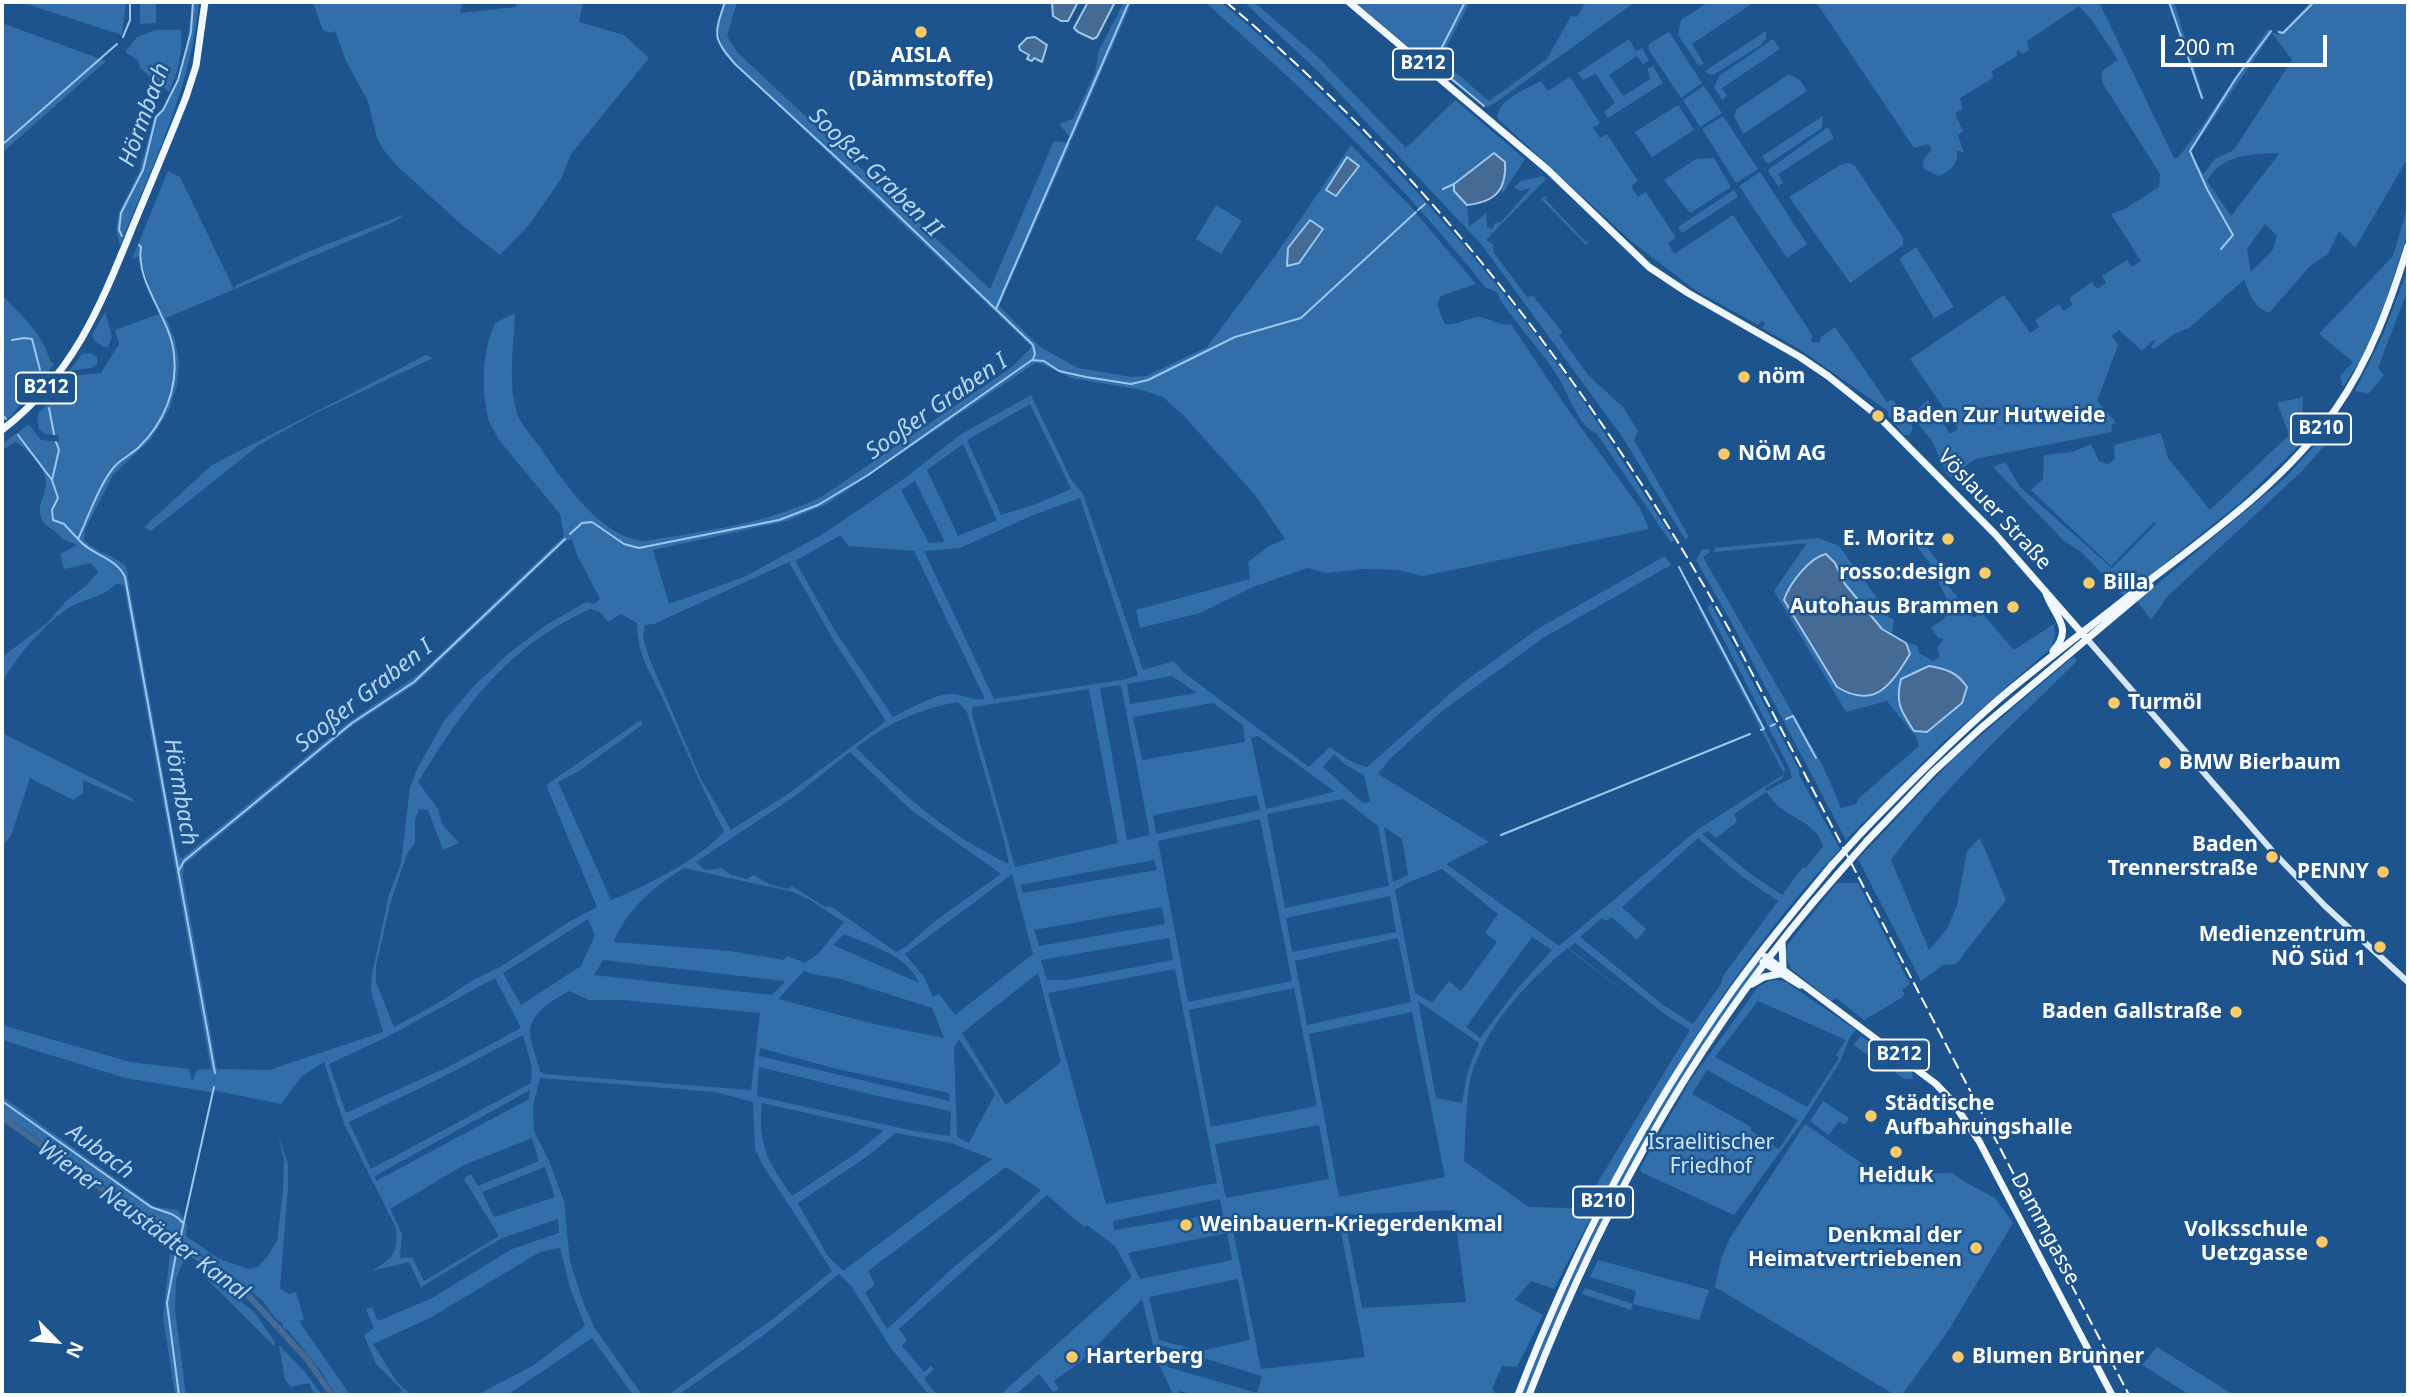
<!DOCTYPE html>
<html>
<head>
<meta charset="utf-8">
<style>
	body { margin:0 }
	#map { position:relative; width:2410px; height:1397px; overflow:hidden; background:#1d548d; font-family:"Noto Sans",sans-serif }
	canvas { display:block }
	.frame { position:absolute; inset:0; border:4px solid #fff; pointer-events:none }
	.north { position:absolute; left:21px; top:1306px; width:70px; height:70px; -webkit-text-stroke:5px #1d548d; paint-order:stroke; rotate:115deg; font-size:19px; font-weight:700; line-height:28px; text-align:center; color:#fff }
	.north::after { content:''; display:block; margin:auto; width:24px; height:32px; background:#fff; clip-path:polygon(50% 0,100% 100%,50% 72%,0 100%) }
	.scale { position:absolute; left:2161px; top:35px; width:166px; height:32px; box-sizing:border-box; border:4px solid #fff; border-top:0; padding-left:9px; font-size:21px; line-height:24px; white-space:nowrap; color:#fff; -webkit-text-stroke:5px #1d548d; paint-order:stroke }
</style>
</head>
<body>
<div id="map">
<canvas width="2410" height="1397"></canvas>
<div class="frame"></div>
<div class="north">N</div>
<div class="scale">200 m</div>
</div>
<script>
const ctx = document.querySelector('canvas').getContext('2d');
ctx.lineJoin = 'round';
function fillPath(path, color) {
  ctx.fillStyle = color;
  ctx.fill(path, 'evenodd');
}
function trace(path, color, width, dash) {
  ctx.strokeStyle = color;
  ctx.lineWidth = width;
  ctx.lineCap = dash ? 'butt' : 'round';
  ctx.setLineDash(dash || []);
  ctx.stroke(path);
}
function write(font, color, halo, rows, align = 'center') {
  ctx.font = font + ' "Noto Sans",sans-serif';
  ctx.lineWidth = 5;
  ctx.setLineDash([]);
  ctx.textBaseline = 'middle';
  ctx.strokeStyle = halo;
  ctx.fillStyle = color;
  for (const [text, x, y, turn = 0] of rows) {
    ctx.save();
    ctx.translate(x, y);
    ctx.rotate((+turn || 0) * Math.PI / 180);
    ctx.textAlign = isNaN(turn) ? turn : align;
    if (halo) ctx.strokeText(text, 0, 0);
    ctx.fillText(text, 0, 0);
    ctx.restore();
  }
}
fillPath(new Path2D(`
	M20,2H126L122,35Z
	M140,2H156V23L140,24Z
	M192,2H199C191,88 153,165 120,245L116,230L119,212L139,172L154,118C181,101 189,32 192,2Z
	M313,2H463L460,13L516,7L517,2H583L579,22L624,35L649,58L571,154L561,179L529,225L500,255L463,226L397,166L383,149L377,138L368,101L346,61L335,31L330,33L323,30Z
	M723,2H737L727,36L737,52L990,289L1054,141L1071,143L999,306L1040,347L1078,368L1132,377L1146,376L1207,347L1275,256L1351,145L1410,206L1476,284L1441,296L1437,305L1445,324C1457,326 1466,318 1478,317C1490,317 1499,327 1511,324L1569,411L1640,508L1649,529L1423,576L1398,570L1363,569L1326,573L1307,568L1253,587L1200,613L1140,628L1136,610L1250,579L1248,562L1269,546L1285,539L1255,495L1184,416L1163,397L1142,390L1071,378L1042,364L1035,363L827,504L787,521L653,550L669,604L744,577L823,534L905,478L960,435L1031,395L1071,479L1083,494L1143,670L1174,661L1182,671L1309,767L1330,747L1352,762L1367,767L1461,684L1539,628L1665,556L1671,565L1543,638L1441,712L1390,759L1378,774L1489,842L1446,864L1559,946L1697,830L1784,774L1698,608L1700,607L1785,769L1782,779L1765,788L1766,791L1792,778L1789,767L1707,607L1711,604L1799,770V775L1840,849C1719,977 1634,1134 1554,1289L1531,1281L1515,1300L1543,1315L1517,1367L1502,1366L1492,1389L1496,1395H1197L1179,1391V1395H1173L1156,1357L1142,1299L1083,1360L1054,1381L1059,1389L1053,1392L1039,1374L1015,1395H1000L1132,1277L1115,1246L1087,1225L1084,1227L1047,1195L899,1329L907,1340L902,1346L924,1372L931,1366L934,1369L924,1379L937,1395H929L891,1348L851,1286L839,1274L764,1335L678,1395H668L778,1315L832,1271L762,1164L755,1149L753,1102L715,1092L540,1078L533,1106L534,1131L549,1161L564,1201L570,1261L583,1302L594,1327L642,1395H633L592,1338L507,1395H477L534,1365L585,1326L570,1288L560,1248L540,1252L430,1318L373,1344L397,1382L411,1395H394L403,1391L376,1364L364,1335L374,1328L366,1309L372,1307L378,1321L432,1298L512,1249L559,1233L558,1219L502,1238L421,1287L409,1262L372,1271C393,1257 398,1255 396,1228L344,1124L324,1062L302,1076L281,1104L217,1091L210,1092L125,1078L2,1040V1025L130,1062L189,1069L192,1082L197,1070L211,1069L124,585L116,584C102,598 82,599 67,609C45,624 12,661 2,684V659L6,654L47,623L67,600L87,585L98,572L91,563L64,569L60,554L77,545L62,539C58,530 46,529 42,520C35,506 47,494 46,481C45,468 26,447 15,442L2,450V444L29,424L41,440L59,442L58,433L56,436L45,434L39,429L37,418L39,413L68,382L79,375L101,373L119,344L115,330L159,314L139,256L132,259L168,171L180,177L234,289L235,286L307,252L405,214L394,222L166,318L175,340L179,361L177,385L169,410L151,439L113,475L85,530L84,540C97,553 113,555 126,566L176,847L181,859L346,724L420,673L564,536L560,514L499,440L488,420L484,394V365L488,342L495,323L515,313C514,345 507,385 518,416C523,427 533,438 540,447C563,481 601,539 646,541C707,530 767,524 823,496L1012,367L1029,350L1031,346L725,55L718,31ZM1030,404L1071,489L1036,504L1001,515L967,440ZM963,444L997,520L958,536L927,470ZM915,481L945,542L929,543L901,490ZM1080,498L1138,675L1122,680L994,699L924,551L960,548L1031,516ZM841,535L848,546L914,551L985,699C972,701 963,694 951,694C934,694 908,710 893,717L835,631L795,561ZM572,539L577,555L600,599L594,604L586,602L546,625L509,653L474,686L444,721L418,767L410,787L401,863L389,895L372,974L371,991L383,1032L269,1070L217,1069L183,877L184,865L352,726L416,684L566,541ZM789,562L834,641L886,721L788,794L731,830L700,777L650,660L643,638L645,625L654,624ZM590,609L600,612L608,622L621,614L637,623C636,656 655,679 667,708C686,750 703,791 724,831C705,856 641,889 611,900L558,782L579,771L643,724L641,720L546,785L597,907L569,922L500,967L473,980L440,1002L394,1027L376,982V966L391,901L407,854L415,843V820L419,809L428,810L443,850L459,843L442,824L438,809L418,782C466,705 505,648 590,609ZM1172,676L1197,693L1130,704L1127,684ZM1121,685L1150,835L1127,840L1100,688ZM1089,689L1118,843L1015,867L972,714L973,707ZM958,702L967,712L1002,832L1009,864C947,835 904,795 856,748C886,724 921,708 958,702ZM1213,703L1243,725L1245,742L1142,760L1133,717ZM1258,736L1334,791L1333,792L1266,809L1251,738ZM850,752L911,810L1001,874L935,921L907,946L896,952L832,907H825L792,886L788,889L769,884L754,875L747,879L731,875L722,868L705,870L696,862L795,796ZM1334,754L1344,764L1364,775L1370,802L1363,803L1323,767ZM1766,792C1770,796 1773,801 1777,805C1794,820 1816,823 1823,846L1806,868L1803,867L1782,895L1749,873L1702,834L1708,831L1716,838L1737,822L1734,814ZM1257,795L1260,810L1156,834L1153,815ZM1343,799L1378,826L1389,886L1285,908L1267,814ZM1260,819L1292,981L1188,1002L1158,841ZM1384,827L1402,839L1408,875L1393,882ZM1698,838L1741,876L1778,901L1723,976L1721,984L1693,1024L1663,1005L1580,937L1602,918L1606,921L1612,917L1637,940L1646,929L1622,907ZM1154,860L1157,870L1023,893L1020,885ZM684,868L793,892L810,900L844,922L818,954L805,963L788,956L784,960L730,951L614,942C627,908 654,887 684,868ZM1442,869L1498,914L1485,933L1497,942L1461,991L1449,981L1432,1003L1415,993L1395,890L1407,883ZM1012,874L1033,954L955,1015L939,994L933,997L924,977L905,954ZM1390,896L1396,932L1292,952L1286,918ZM1162,907L1165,924L1039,946L1034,930ZM588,919L595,935L581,966L521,1005L503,973ZM844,934C869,945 908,955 919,983L833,945ZM1532,937L1552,950L1517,989L1480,1038L1466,1027ZM1169,938L1173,960L1067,980H1047L1041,960ZM1398,938L1411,1002L1307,1025L1295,961ZM1575,943L1666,1015L1690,1030L1586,1202L1576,1208L1529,1207L1464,1161C1466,1135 1465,1106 1470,1081C1483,1027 1527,983 1567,948L1640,1004L1569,948ZM603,960L784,981L785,982L772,995L594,975ZM1175,969L1217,1183L1106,1204L1048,993ZM804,971L812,974L841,979L932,1008L944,1038L874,1024L778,999ZM1038,973L1061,1062L1006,1105L962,1033ZM495,978L521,1028L450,1066L346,1113L329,1064L387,1037ZM1294,988L1317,1106L1211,1127L1189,1010ZM569,991L589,1000H622L760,1013L751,1090L544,1074L540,1071C537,1059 530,1043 530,1031C531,1012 555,999 569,991ZM1418,1001L1479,1043L1467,1074L1462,1103L1436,1098ZM1412,1012L1445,1177L1339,1197L1309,1034ZM523,1035L532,1068L531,1083L371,1169L349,1122L437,1080ZM959,1039L995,1094L969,1143L957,1137L954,1048ZM760,1048L837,1069L949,1093L950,1101L759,1056ZM759,1067L882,1097L951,1111L950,1136L914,1131L757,1096ZM530,1090L529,1099L376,1181L375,1176ZM762,1103L882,1130L883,1131L855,1154L792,1196C769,1164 757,1144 762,1103ZM1319,1125L1329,1179L1226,1198L1215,1144ZM896,1133L951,1143L992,1159L843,1271L827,1255L798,1203L865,1158ZM532,1138L539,1161L478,1186L471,1174L464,1179L499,1236L424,1281L412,1257L400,1258L402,1234L390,1209L464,1165ZM545,1167L555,1197L494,1217L482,1192ZM1006,1167L1041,1190L1005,1225L954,1267L887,1329L865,1293L875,1284L868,1271ZM1220,1199L1223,1215L1180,1219L1114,1230L1113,1221ZM1454,1210L1466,1302L1362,1308L1344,1215ZM1338,1216L1365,1357L1261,1369L1232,1225L1270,1219ZM1227,1233L1232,1260L1140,1279L1128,1253ZM1238,1279L1250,1340L1200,1351L1159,1340L1149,1297ZM1160,1345L1262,1376L1257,1393L1168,1367Z
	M1124,2H1132L1072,140L1059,124L1073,119L1095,73L1099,50Z
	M1205,2H1221C1335,99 1440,210 1531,329C1583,396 1627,469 1674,540L1671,543L1597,434C1577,426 1567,389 1555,372C1538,348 1519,326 1502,303L1497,292L1485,287C1471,268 1455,251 1440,233C1369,149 1287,75 1205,2Z
	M1244,2H1254L1319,58L1406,148L1455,100L1525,159L1503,193L1501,189L1506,178L1454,191L1467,205L1469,227L1486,213L1487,227L1492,229L1495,223L1501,222L1531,188L1520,191L1514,187L1521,181L1543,176L1546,179L1486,240L1493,244L1494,253L1527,297L1533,296L1563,333L1559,335L1589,376L1623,407L1638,431L1634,440L1689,537L1685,539L1623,438L1481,244L1323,76Z
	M1355,2H1470L1440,59L1489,101L1547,59L1571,16L1577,17L1586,2H1635L1495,103L1487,107L1435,69Z
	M1709,2H1748L1750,5L1692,44L1704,64L1699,66L1678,35L1681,20Z
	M1816,2H2099L2174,158H2178L2202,126L2268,29L2272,33L2280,35L2276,30L2283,31L2311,2H2408V158L2355,248L2339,231L2328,254L2310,266L2269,313C2253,307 2250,294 2244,280L2189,328L2174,334L2154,349L2151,347L2156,340L2152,341L2142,351L2119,330L2112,336L2118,345L2097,401L2115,421V424L2111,425L2112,432L1975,459L1951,477L1946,473L1932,441L1911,415L1928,400L1950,434L1958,429L1910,359L2004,295L2030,333L2039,327L2035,320L2059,304L2063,311L2073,305L2069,298L2092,282L2097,289L2106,283L2102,276L2127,260L2132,267L2141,261L2111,214L2123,210L2159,187L2160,174L2102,82V71L2118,60L2091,19L2079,6L2027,41L2029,50L2023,54L2017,50V56L1992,71L1993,78L1960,98L1963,109L1955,113L1963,131L1958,135L1964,153L1957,150C1959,164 1951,170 1939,176L1924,169L1923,160L1932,149L1928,144L1914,148ZM2272,33L2292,60L2234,150L2215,159L2203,174L2190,153ZM2279,153V154L2231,216L2207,181C2222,154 2251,154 2279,153ZM2265,224L2277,236L2273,250L2251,272L2247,249Z
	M2170,2H2174L2204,98L2201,99Z
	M2,23L106,61L2,153Z
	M156,30H181C183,52 178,72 169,92L140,68L138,60L125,52L137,37Z
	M1766,31V38L1761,45L1713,75L1708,74L1705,71Z
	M1669,32L1702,83L1681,98L1649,50V44Z
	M1629,39L1636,51L1642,48L1649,61L1643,64L1637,56L1609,75L1623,96L1651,79L1647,69L1653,66L1663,83L1608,118L1604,112L1615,103L1596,74L1583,80L1578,73Z
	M1773,39L1780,49L1722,88L1727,96L1722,100L1714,87L1719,76Z
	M1789,74L1800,80L1807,91L1743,134L1734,116L1737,109Z
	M1570,77L1600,123L1593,128L1600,138L1607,134L1638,181L1631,186L1638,197L1646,192L1676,238L1668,243L1674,254L1733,215L1812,335L1811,342L1819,343L1821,337L1835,327L1887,402L1892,399L1912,424V431L1909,435H1904L1888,416V411L1799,349L1762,328L1765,322L1762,321L1758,325L1695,290L1631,241L1497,118C1499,98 1525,90 1541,81L1548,91Z
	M1704,86L1722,113L1700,127L1683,100Z
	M1678,105L1694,130L1652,157L1635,132Z
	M1723,116L1758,169L1736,183L1702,129Z
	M1823,116L1822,128L1768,164L1762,156Z
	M1828,127L1834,138L1778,174L1783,183L1778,186L1768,170Z
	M1714,158L1731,187L1690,213L1664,180L1696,159Z
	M1849,163L1855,166L1903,238V245L1850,283L1789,197L1840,165Z
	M1760,172L1807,244L1787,258L1739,186Z
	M1734,190L1738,197L1682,233L1678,227Z
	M1548,196L1545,199L1586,242L1589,240L1584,249L1586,245L1543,201L1540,203L1543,197Z
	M1216,205L1242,221L1221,254L1196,239Z
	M2408,205V233L2380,319L2365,353L2343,387L2340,376L2353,362L2319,334L2393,256Z
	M1916,247L1954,307L1934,318L1899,259Z
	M2408,269V289L2378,368L2384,375L2368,394L2355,391L2382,337Z
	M2,295C21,315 43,334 50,361L54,364L11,416L2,423Z
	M105,312L112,336L108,347H103L94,340L92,335Z
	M91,353L97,357V364L91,368L69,371L82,354Z
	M426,355L433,358L314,414L259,445L151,531L144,527L212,465Z
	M2303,397L2302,420L2308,437L2241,502L2124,596L2081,552L2063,540L1993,467L2005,462L2020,487L2112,568L2156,524L2154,522L2111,566L2031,490L2043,479L2044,455L2072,452L2091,444L2099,461L2108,464L2115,459L2114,445L2161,433L2168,458L2210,510L2289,435L2277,403Z
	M2316,444L2325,445L2303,470L2167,597L2151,620L2137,601L2285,478Z
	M1918,536L1947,573L1946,583L1974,618L1981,612L2014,650L2054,624L2055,635L2051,648L1940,745L1846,840L1735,629L1696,560L1702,550L1710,549L1709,553L1703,557L1823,766L1841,808L1856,804L1859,798L1919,746L1916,737L1887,701L1846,712L1774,591L1807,543L1714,552L1715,548L1818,538L1839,546L1878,599L1883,613L1894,620L1892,634C1869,622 1846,586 1835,563L1786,592L1909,654L1906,643L1917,645L1919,653L1933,661L1940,657L1937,648L1944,639L1938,638L1931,628L1945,618L1949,604L1930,563L1913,542ZM1929,666L1949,670L1901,679Z
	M2074,656L2077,661C2012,725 1945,786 1891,860L1929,950L1947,929L1957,905L1967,851L1980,838L2006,900L1956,964L1943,965L1921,981L1858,859L1952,760Z
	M2,733L132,798L135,803L83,780V793L73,800L30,778L11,836L2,845Z
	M1837,883H1858L1910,984L1902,990L1904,993L1903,997L1864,1020L1836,998L1832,1001L1791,969L1785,955L1788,944Z
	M1759,963H1761C1663,1098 1585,1240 1525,1395H1521C1581,1242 1657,1097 1755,965Z
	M1776,980L1786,982L1856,1030L1850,1037L1840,1062L1802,1122L1734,1215L1641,1172L1640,1168L1690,1081L1758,987L1769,981ZM1758,1001L1846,1040L1836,1055L1839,1058L1807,1107L1715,1057ZM1707,1070L1798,1120L1779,1149L1750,1130L1751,1127L1692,1094Z
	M1861,1036L1912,1072L1913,1079H1905L1853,1045Z
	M2,1096L155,1207L178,1210L187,1225L186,1236L219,1259L249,1269L258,1267L267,1257L277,1241L283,1190L284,1160L278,1134L288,1163V1187L280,1289L289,1294L296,1292L304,1319L299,1321L350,1395H336L321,1371L288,1330L283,1328V1324L276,1319L262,1300L233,1277L2,1113Z
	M1823,1101L1849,1118L1845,1124L1838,1122L1829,1135L1810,1121Z
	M1805,1124L1877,1174L1952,1173L1965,1182L1995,1198L2013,1223L1948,1331L1902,1395H1895L1715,1287L1721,1259L1730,1238Z
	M170,1254L184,1259L176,1280L175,1310L186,1395H175L163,1317Z
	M1598,1260L1709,1290L1699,1320L1633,1304L1631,1310L1582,1294L1585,1288L1633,1304L1636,1291L1590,1277Z
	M204,1276L210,1277L254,1312L275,1342L274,1346Z
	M279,1345L305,1372L322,1395H315L309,1383L291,1387L285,1379Z
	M2157,1347L2234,1395H2190L2142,1365Z`), '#316eaa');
const water = new Path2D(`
	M1052,2H1078L1068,21H1061L1053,16Z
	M1088,2H1115L1097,37L1093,39L1078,32L1074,28Z
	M1035,37L1047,45L1042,62L1034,58L1032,61L1027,59L1029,55L1020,50L1019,46L1027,38Z
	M1494,153L1505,162C1507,190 1495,202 1467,205L1454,191V184Z
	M1347,157L1359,166L1336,196L1326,190Z
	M1310,220L1323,229L1299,263L1287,266L1288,248Z
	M1826,554L1835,563L1845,584L1882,629L1906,643L1910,654C1891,685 1875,710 1837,687L1784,600C1789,584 1810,557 1826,554Z
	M1929,666C1946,669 1957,672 1967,687L1962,703L1927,732L1914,731C1901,711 1895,703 1901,679Z`);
fillPath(water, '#456b94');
trace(water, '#9ec7ee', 2);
trace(new Path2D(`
	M725,2C714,35 712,37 735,64L878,196L1033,345L1035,354L1033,359
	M1465,2L1438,55L1437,64L1441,70L1484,106
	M2169,2L2202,98
	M2279,32L2283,33L2314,2
	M123,37L130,20V2
	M2,145L117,44
	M1443,189L1454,184
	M1418,210L1425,204
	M122,236L119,230L121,213L143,170L156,117L163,110L178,80L191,32L193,2
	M139,245L141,247C135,282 171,319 174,354C178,389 164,423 139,447C132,454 121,459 114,467C99,485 88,518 78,539C92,556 116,557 125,577L215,1073
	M2221,249L2233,235L2207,189L2190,151L2236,78L2271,31
	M996,309L1129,2
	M12,340L24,338L32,339L40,370
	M49,408L54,434
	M2,414L6,419
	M18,435L52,480L58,498L52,510L53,520L64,524L78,539
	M52,480L59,450L56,442
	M570,534L582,523L592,522L624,544L639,548L779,520L818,505L868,475L1032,360L1044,361L1059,371L1086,377L1131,384L1148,380L1235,337L1301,318L1416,212
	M1679,567L1764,729L1761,730
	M1786,719L1793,716L1816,758
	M1771,726L1775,724
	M1501,835L1750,734
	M178,872L184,861L352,723L414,682L565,539
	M2,1101L151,1207C163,1212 174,1212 183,1223
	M181,1235L214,1087
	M176,1254L167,1303L179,1395`), '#9ec7ee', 2);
trace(new Path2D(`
	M2,1117L244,1291L307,1359L332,1395`), '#456b94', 6);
trace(new Path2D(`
	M2087,639L2275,854L2325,906L2408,982`), '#d7e7f9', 6);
trace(new Path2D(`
	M1349,2L1548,170L1649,267L1688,293L1800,357L1828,376L1878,416L1996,535L2087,639
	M2,430C74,374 100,307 133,226C151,183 169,140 186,97L196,66L205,2
	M2046,593C2053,615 2075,627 2053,651
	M1862,832C1906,786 1951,741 1999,699C2039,665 2082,633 2124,600C2198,542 2280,488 2335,410C2370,360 2390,304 2408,246
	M1867,841L1933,772L1981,728L2150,586
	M1782,942L1783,968
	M1766,957L1936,1084L1952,1101L1979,1141L2112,1395
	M1763,962L1800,985
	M1752,984L1764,977L1779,974
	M1518,1395C1573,1252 1643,1116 1732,991C1763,947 1798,906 1832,865
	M1529,1395C1602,1206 1702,1027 1837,875`), '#f0f7ff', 7);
trace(new Path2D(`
	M1226,2C1436,178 1596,394 1730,631L2129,1395`), '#fff', 2, [12, 5]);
trace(new Path2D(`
	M1832,865L1862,832
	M1837,875L1867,841`), '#f0f7ff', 7);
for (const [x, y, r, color] of [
	[921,32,7,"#fcca69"],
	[1744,377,7,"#fcca69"],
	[1878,416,7,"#fcca69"],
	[1724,454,7,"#fcca69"],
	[1948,539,7,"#fcca69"],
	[1985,573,7,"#fcca69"],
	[2089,583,7,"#fcca69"],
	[2013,607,7,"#fcca69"],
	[2114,703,7,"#fcca69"],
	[2165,763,7,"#fcca69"],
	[2272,857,7,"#fcca69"],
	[2383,872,7,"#fcca69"],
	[2380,947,7,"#fcca69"],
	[2236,1012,7,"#fcca69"],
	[1871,1116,7,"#fcca69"],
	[1896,1152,7,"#fcca69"],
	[1186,1225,7,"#fcca69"],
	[2322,1242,7,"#fcca69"],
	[1976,1248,7,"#fcca69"],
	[1072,1357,7,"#fcca69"],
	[1958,1357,7,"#fcca69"]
]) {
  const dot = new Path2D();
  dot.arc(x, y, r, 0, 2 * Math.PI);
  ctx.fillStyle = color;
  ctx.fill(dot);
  trace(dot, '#1d548d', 2.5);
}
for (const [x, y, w] of [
	[1423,64,60],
	[46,388,60],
	[2321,429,60],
	[1899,1055,60],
	[1603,1202,60]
]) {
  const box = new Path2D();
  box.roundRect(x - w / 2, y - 15.5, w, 31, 5);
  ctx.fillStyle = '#1d548d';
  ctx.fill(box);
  trace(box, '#fff', 2);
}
write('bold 19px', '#fff', null, [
	["B212",1423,64],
	["B212",46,388],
	["B210",2321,429],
	["B212",1899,1055],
	["B210",1603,1202]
]);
write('bold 21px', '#fff', '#1d548d', [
	["AISLA",921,56,"center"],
	["(Dämmstoffe)",921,80,"center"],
	["nöm",1758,377],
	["Baden Zur Hutweide",1892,416],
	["NÖM AG",1738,454],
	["E. Moritz",1934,539,"right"],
	["rosso:design",1971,573,"right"],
	["Billa",2103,583],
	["Autohaus Brammen",1999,607,"right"],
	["Turmöl",2128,703],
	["BMW Bierbaum",2179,763],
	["Baden",2258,845,"right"],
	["Trennerstraße",2258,869,"right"],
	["PENNY",2369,872,"right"],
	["Medienzentrum",2366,935,"right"],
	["NÖ Süd 1",2366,959,"right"],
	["Baden Gallstraße",2222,1012,"right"],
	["Städtische",1885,1104],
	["Aufbahrungshalle",1885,1128],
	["Heiduk",1896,1176,"center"],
	["Weinbauern-Kriegerdenkmal",1200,1225],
	["Volksschule",2308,1230,"right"],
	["Uetzgasse",2308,1254,"right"],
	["Denkmal der",1962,1236,"right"],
	["Heimatvertriebenen",1962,1260,"right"],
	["Harterberg",1086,1357],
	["Blumen Brunner",1972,1357]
], 'left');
write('21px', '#fff', '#1d548d', [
	["Vöslauer Straße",1994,510,47],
	["Dammgasse",2045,1229,62]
]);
write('21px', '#d0e5f9', '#1d548d', [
	["Israelitischer",1711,1143],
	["Friedhof",1711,1167]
]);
write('italic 23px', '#b6d5f4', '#1d548d', [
	["Hörmbach",145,115,-70],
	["Sooßer Graben II",875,173,44],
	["Sooßer Graben I",937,407,-35],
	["Sooßer Graben I",364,696,-38],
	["Hörmbach",180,792,80],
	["Aubach",100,1152,36],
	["Wiener Neustädter Kanal",143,1221,36]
]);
</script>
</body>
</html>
